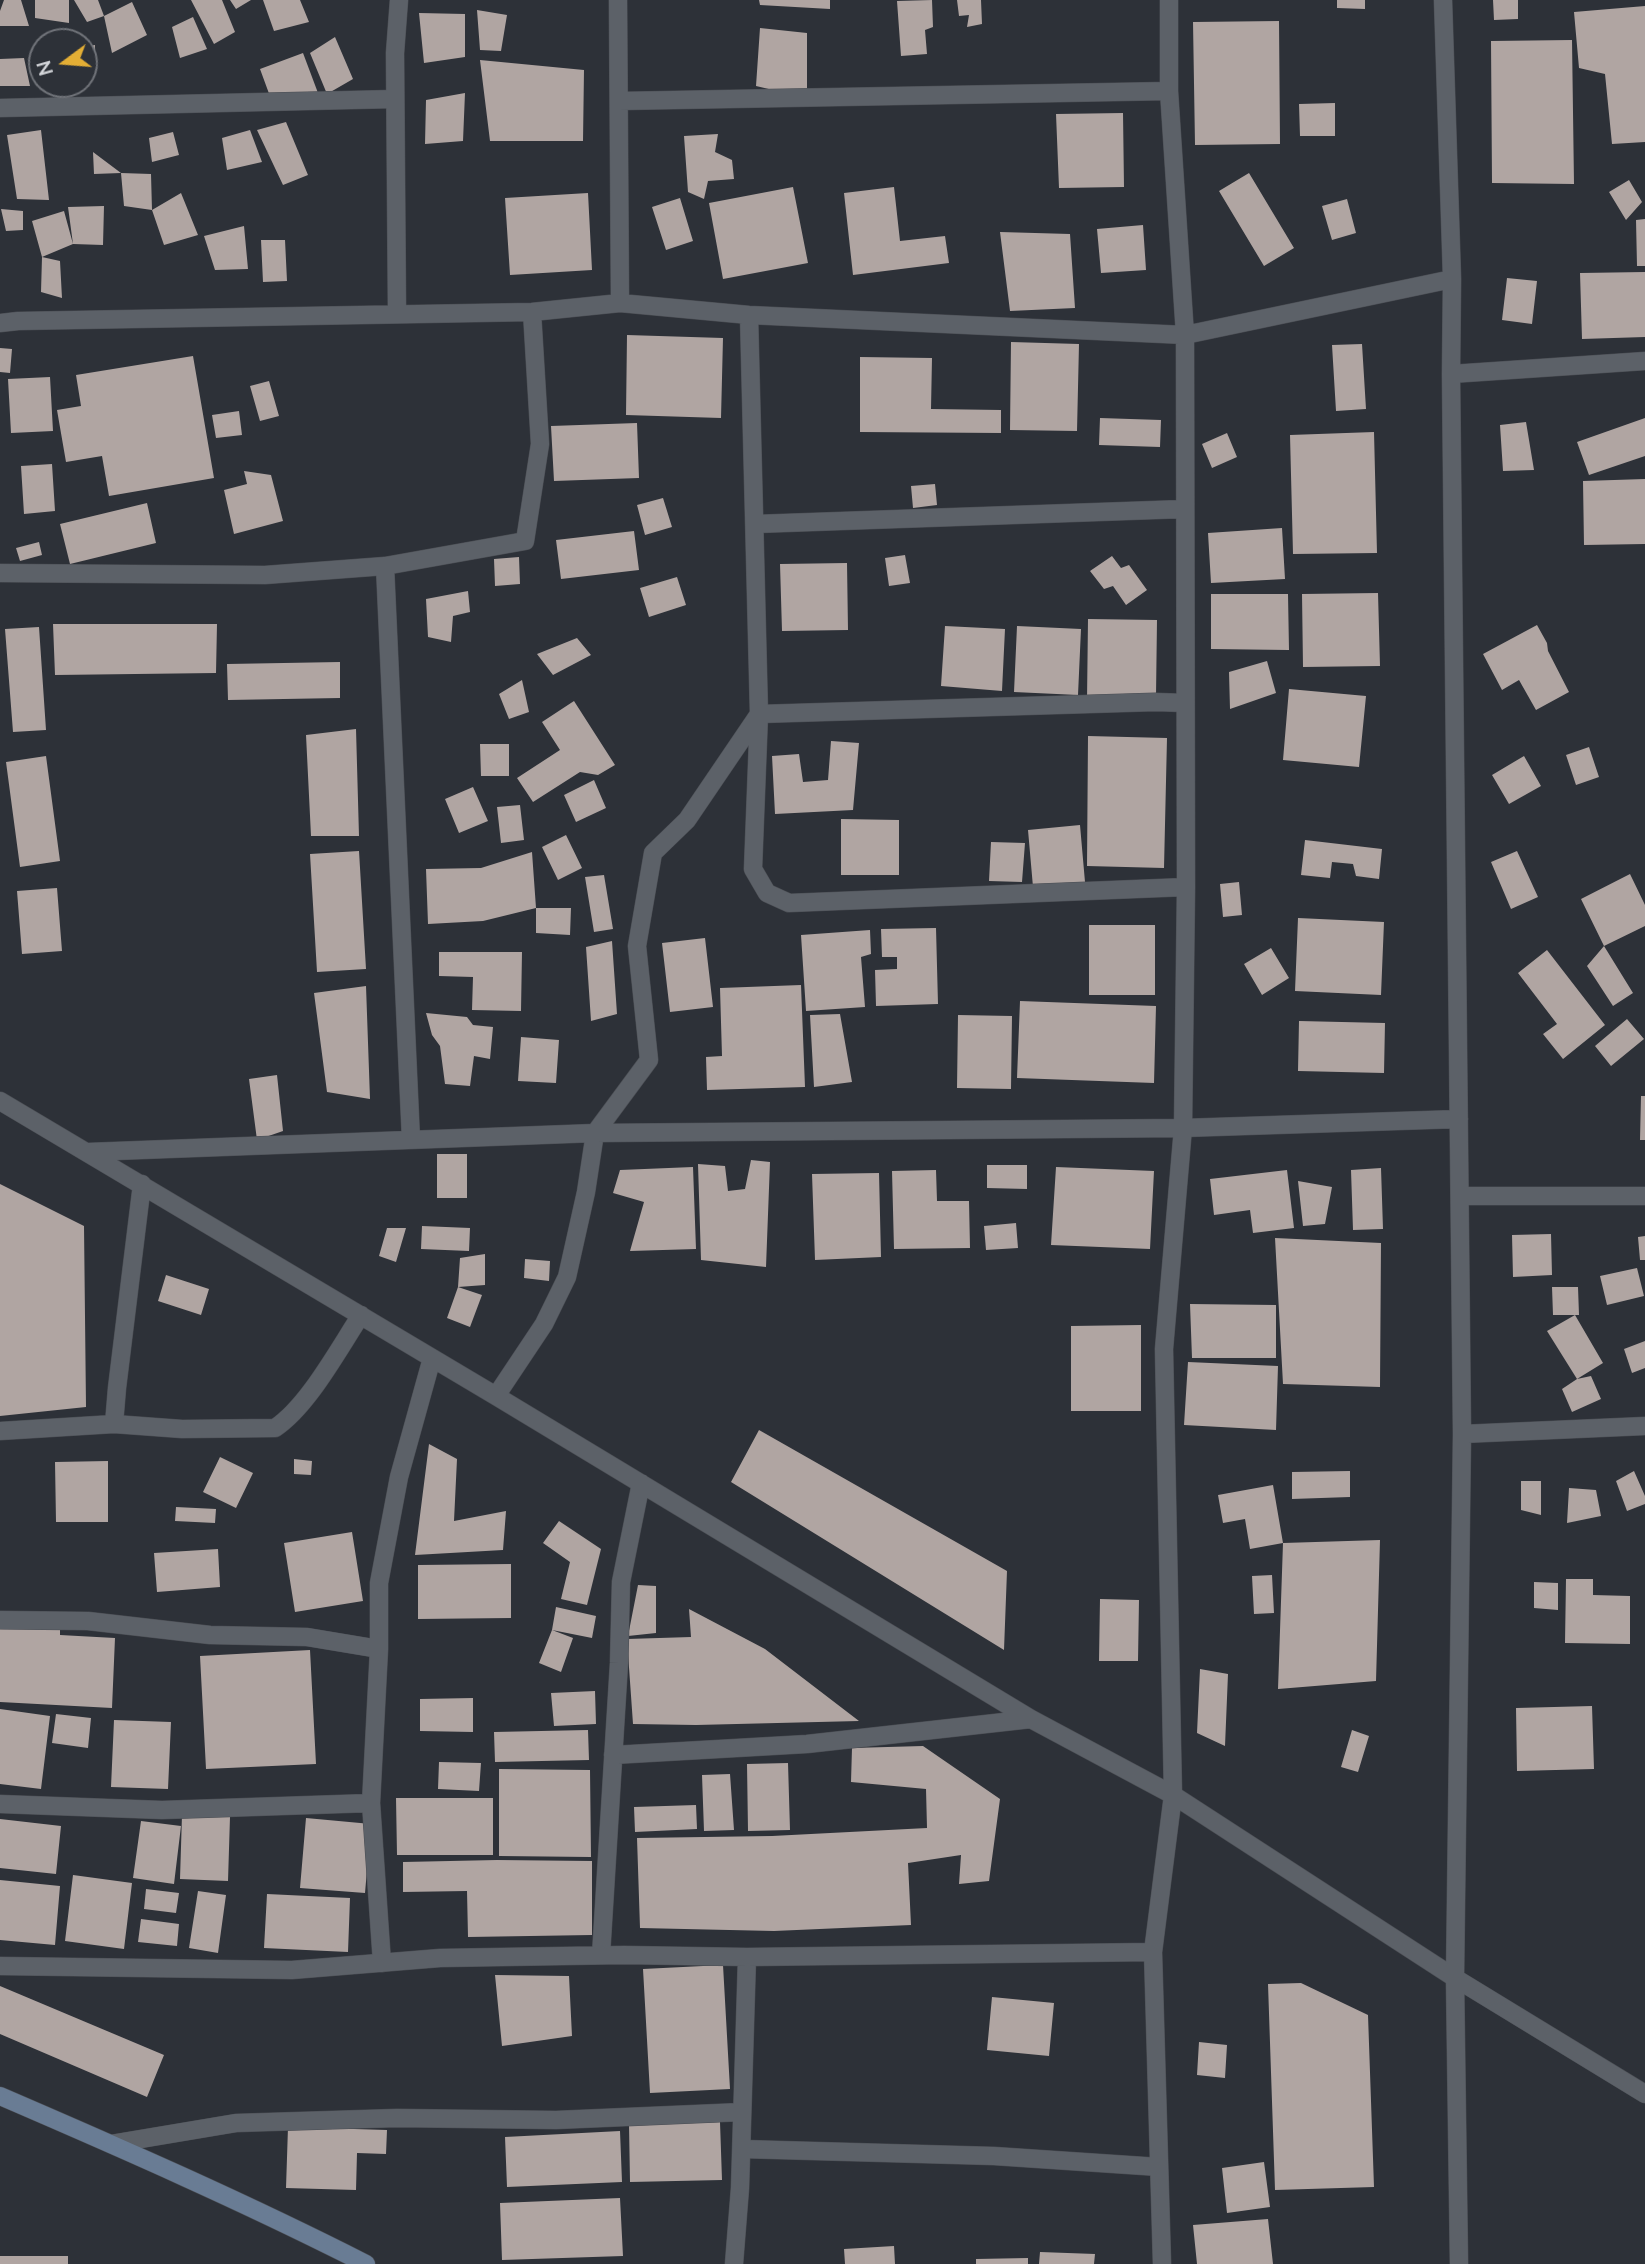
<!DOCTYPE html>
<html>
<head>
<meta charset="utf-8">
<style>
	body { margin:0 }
	#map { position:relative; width:1645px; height:2264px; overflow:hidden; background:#2d3138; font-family:Lato,sans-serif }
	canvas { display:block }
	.north { position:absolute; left:28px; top:28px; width:70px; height:70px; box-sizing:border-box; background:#2d3138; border:2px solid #707379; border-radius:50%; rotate:254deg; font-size:19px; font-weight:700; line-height:28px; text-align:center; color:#d5d7db }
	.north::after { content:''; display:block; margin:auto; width:24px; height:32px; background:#e3ae35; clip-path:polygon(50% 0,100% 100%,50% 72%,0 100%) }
</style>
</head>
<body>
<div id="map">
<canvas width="1645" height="2264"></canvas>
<div class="north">N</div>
</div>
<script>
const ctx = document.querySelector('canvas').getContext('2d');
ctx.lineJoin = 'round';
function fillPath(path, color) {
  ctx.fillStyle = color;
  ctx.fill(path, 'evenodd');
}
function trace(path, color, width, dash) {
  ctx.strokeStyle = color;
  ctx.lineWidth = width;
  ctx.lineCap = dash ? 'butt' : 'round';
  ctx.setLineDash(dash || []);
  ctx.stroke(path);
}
fillPath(new Path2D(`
	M4,0H21L29,26H0V11Z
	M35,0H69V23L35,18Z
	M74,0H98L104,16L87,22Z
	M191,0H222L235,32L214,44Z
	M230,0H251L236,9Z
	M263,0H300L309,22L274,31Z
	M759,0H830V9L760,5Z
	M932,0L933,27L925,30L927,54L901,56L897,1Z
	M957,0H981L982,24L967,27L969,15L959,16Z
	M1337,0H1365V9L1337,8Z
	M1493,0H1518V19L1494,20Z
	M132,2L147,35L112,53L104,16Z
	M1645,6V142L1612,144L1605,74L1579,68L1574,12Z
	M477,10L507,15L501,51L480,50Z
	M419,13L465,14V57L424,63Z
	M193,17L207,49L180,58L172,27Z
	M1279,21L1280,144L1195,145L1193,22Z
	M760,28L807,33V98L756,86Z
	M335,37L353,79L327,94L310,53Z
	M1572,40L1574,184L1492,183L1491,41Z
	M95,45L94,75L84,76V47Z
	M303,53L318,93L271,99L260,69Z
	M24,58L30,86H0V59Z
	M480,60L584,70L583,141H490Z
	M465,93L463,141L425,144L426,100Z
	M1335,103V136H1300L1299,104Z
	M1123,113L1124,187L1059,188L1056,114Z
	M286,122L308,175L283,185L257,130Z
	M41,130L49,200L17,199L7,135Z
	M250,130L262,162L227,170L222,138Z
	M173,132L179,155L152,162L149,138Z
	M718,134L715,152L732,160L734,179L708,181L704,199L688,192L684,136Z
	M93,152L121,173L151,174L152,210L181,193L198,235L164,245L152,210L124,206L121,173L94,174Z
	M1249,173L1294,248L1264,266L1219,191Z
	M1629,180L1642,202L1626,220L1609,192Z
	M793,187L808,263L723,279L709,203Z
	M894,187L900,241L945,236L949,263L853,275L844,193Z
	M588,193L592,270L510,275L505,198Z
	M680,198L693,241L666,250L652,207Z
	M1347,199L1356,233L1332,240L1322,206Z
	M104,206L103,245L73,244L68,207Z
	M1,209L23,211V230L6,231Z
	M64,211L73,244L42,257L32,221Z
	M1645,219V266H1637L1636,220Z
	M1143,225L1146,270L1101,273L1097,229Z
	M244,226L248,269L215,270L204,236Z
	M1000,232L1070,234L1075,308L1010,311Z
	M261,240H285L287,281L263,282Z
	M42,257L60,261L62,298L41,292Z
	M1645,272V337L1582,339L1580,273Z
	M1507,278L1537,281L1532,324L1502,320Z
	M627,335L723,338L721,418L626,415Z
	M1011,342L1079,344L1077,431L1010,430Z
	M1362,344L1366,409L1336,411L1332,345Z
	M0,348L12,349L10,373L0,372Z
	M193,356L214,478L109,496L102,456L66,462L57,410L81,406L76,375Z
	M860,357L932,358L931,409L1001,410V433L860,432Z
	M50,377L53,431L11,433L8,379Z
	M269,381L279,416L260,421L250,386Z
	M239,411L242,435L216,438L212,415Z
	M1100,418L1161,420L1160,447L1099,445Z
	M1645,418V456L1589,475L1577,442Z
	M1526,422L1534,470L1503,471L1500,425Z
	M637,423L639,478L554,481L551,426Z
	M1374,432L1377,553L1293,554L1290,435Z
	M1227,433L1237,457L1212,468L1202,444Z
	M52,464L55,511L24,514L21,466Z
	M244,471L271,475L283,521L234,534L224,490L247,484Z
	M1645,479V544L1584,545L1583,481Z
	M935,484L937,505L913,508L911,486Z
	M663,498L672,527L645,535L637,505Z
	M147,503L156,543L70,564L60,524Z
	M1282,528L1285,579L1211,583L1208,533Z
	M634,531L639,570L561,579L556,540Z
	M39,542L42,555L20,561L16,548Z
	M905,555L910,583L889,586L885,558Z
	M1112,556L1121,568L1129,565L1147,590L1126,605L1113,586L1104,589L1090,571Z
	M519,557L520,584L495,586L494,559Z
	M847,563L848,630L782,631L780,564Z
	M677,577L686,605L649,617L640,588Z
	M468,591L470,612L453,616L451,642L428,637L426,599Z
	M1378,593L1380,666L1303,667L1302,594Z
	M1211,594H1288L1289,650L1211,649Z
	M1088,619L1157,620L1156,696L1087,700Z
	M53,624H217L216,673L55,675Z
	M1537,625L1547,643L1548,651L1569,692L1536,710L1519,680L1502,690L1483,654Z
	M945,626L1005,629L1002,691L941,686Z
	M1017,626L1081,629L1078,695L1014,692Z
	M39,627L46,730L13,732L5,629Z
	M577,638L591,655L553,675L537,654Z
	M1267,661L1276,693L1230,709L1229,672Z
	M340,662V698L228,700L227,664Z
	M522,680L529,712L509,719L499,694Z
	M1289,689L1366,696L1359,767L1283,760Z
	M574,701L615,765L598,775L580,772L533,802L517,778L560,750L542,722Z
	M356,729L359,836H311L306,735Z
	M1088,736L1167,738L1164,868L1087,866Z
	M831,741L859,743L853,810L775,814L772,756L799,754L803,782L828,780Z
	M480,744H509V776H481Z
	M1589,747L1599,777L1576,785L1566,755Z
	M46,756L60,861L20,867L6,762Z
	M1524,756L1541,786L1509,804L1492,775Z
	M594,780L606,808L576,822L564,795Z
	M473,787L488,821L459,833L445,799Z
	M520,805L524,840L501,843L497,807Z
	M841,819L899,820V875H841Z
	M1080,825L1085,882L1033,887L1028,830Z
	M566,835L582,868L558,880L542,847Z
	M1305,840L1382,849L1379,879L1356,876L1353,864L1332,862L1330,878L1301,875Z
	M991,842L1025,843L1022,882L989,881Z
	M359,851L366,969L317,972L310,854Z
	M1517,851L1538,897L1511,909L1491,862Z
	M532,852L536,908H571L570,935L536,933V908L483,921L428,924L426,869L481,868Z
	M1630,874L1645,905V926L1604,946L1581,899Z
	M604,875L613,929L594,932L585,877Z
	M1239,882L1242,915L1223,917L1220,884Z
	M57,888L62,951L22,954L17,891Z
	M1298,918L1384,922L1381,995L1295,991Z
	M1089,925H1155V995H1089Z
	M936,928L938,1004L876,1006L875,970L897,969V957H882L881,929Z
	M870,930L871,954L861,957L865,1007L806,1011L801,935Z
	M705,938L713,1007L670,1012L662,943Z
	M612,941L617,1014L591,1021L586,947Z
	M1604,946L1633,993L1613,1006L1587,966Z
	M1271,948L1289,978L1262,995L1244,964Z
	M1547,950L1605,1025L1563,1059L1543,1034L1557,1024L1518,973Z
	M439,952H522L521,1011L472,1010L473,977L439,976Z
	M801,985L805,1087L707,1090L706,1057L722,1056L720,988Z
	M366,986L370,1099L327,1092L314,993Z
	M1020,1001L1156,1006L1154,1083L1017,1078Z
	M426,1013L467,1017L473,1025L493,1027L490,1059L474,1056L470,1086L445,1084L440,1046L432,1035Z
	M840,1014L852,1082L814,1087L810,1015Z
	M958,1015L1012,1016L1011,1089L957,1088Z
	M1627,1019L1644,1039L1611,1066L1595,1046Z
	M1299,1021L1385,1023L1384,1073L1298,1071Z
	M521,1037L559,1040L556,1083L518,1081Z
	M277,1075L283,1131L257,1140L249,1079Z
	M1641,1096H1645V1140H1640Z
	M437,1154H467V1198H437Z
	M751,1160L770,1162L766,1267L701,1260L698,1164L725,1166L728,1191L745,1189Z
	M987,1165H1027V1189L987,1188Z
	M693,1167L696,1249L630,1251L644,1202L613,1193L620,1170Z
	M1056,1167L1154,1171L1150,1249L1051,1245Z
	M1381,1168L1383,1229L1353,1230L1351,1170Z
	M936,1170L937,1201H969L970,1248L894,1249L892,1171Z
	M1287,1170L1294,1228L1253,1233L1250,1210L1214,1215L1210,1179Z
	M879,1173L881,1257L815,1260L812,1174Z
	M1298,1181L1332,1187L1325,1224L1303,1226Z
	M0,1184L84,1226L86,1407L0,1416Z
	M1016,1223L1018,1248L986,1250L984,1226Z
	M422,1226L470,1228L469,1251L421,1249Z
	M387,1228H406L396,1262L379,1256Z
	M1551,1234L1552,1275L1513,1277L1512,1235Z
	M1645,1236V1260H1640L1638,1237Z
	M1275,1238L1381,1243L1380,1387L1283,1384Z
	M485,1254V1285L458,1287L460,1258Z
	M525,1259L550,1261L549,1281L524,1278Z
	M1637,1268L1644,1296L1607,1305L1600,1276Z
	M166,1275L209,1289L201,1315L158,1301Z
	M458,1287L482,1295L470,1327L447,1318Z
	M1552,1287H1578L1579,1315H1553Z
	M1190,1304L1276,1305V1358H1192Z
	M1575,1315L1603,1363L1577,1379L1547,1331Z
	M1141,1325V1411H1071V1326Z
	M1645,1341V1368L1632,1373L1624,1349Z
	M1188,1362L1278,1366L1276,1430L1184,1425Z
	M1591,1376L1601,1399L1572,1412L1562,1389L1577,1379Z
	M759,1430L1007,1571L1004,1650L731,1482Z
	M429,1444L457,1459L454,1521L506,1511L503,1550L415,1555Z
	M220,1457L253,1473L236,1508L203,1492Z
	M294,1459L312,1461L311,1475L294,1474Z
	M108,1461V1522H56L55,1462Z
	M1350,1471V1497L1292,1499V1472Z
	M1634,1471L1645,1496V1504L1627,1511L1616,1481Z
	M1521,1481H1541V1515L1521,1510Z
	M1273,1485L1283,1543L1250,1549L1245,1519L1223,1523L1218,1495Z
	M1569,1488L1596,1490L1601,1516L1567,1523Z
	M176,1507L216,1509L215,1523L175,1521Z
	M559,1521L601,1549L587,1605L561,1599L570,1562L543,1543Z
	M352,1532L363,1601L295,1612L284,1543Z
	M1380,1540L1376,1681L1278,1689L1283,1543Z
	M218,1549L220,1587L157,1592L154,1553Z
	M511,1564V1618L418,1619V1565Z
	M1272,1575L1274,1613L1254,1614L1252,1576Z
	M1566,1579H1593V1595L1630,1596V1644L1565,1643Z
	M1534,1582L1558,1583V1610L1534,1608Z
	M638,1585L656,1586V1633L628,1636Z
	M1100,1599L1139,1600L1138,1661H1099Z
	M556,1607L596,1616L592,1638L552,1630Z
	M689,1609L765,1649L859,1721L696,1725L633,1724L627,1639L691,1637Z
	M0,1627L60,1630V1635L115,1638L112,1708L0,1702Z
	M552,1630L573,1638L561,1672L539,1663Z
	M310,1650L316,1764L206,1769L200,1656Z
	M1200,1669L1228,1674L1225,1746L1197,1733Z
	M595,1691L596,1724L554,1726L551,1693Z
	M473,1698V1732L420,1731V1699Z
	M1592,1706L1594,1769L1517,1771L1516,1708Z
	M0,1709L50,1716L41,1789L0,1784Z
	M56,1714L91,1718L88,1748L52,1743Z
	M114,1720L171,1722L168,1789L111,1787Z
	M588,1730L589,1760L495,1762L494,1732Z
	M1352,1730L1369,1736L1358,1772L1341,1767Z
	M923,1746L1000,1799L989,1881L959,1884L961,1855L908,1863L911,1925L774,1931L640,1928L637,1838L772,1836L927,1828L926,1789L851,1782L852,1748Z
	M439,1762L481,1763L479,1791L438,1789Z
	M788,1763L790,1830L748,1831L747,1764Z
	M499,1769L590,1770L591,1857L499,1856Z
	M730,1774L734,1830L704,1831L702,1775Z
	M396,1798H493V1855H397Z
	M696,1805L697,1829L635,1832L634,1807Z
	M182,1815L230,1817L228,1881L180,1879Z
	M306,1818L371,1824L365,1893L300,1888Z
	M0,1819L61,1826L56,1874L0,1868Z
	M141,1821L181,1826L174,1884L133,1878Z
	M497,1860L592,1861V1935L468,1937L467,1891L403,1892V1862Z
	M73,1875L132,1883L124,1949L65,1941Z
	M0,1880L60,1886L55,1945L0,1940Z
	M146,1889L179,1893L176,1913L144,1909Z
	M198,1891L226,1895L218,1953L189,1948Z
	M267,1894L350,1898L348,1952L264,1948Z
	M141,1919L179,1924L177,1946L138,1942Z
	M723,1965L730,2089L650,2093L643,1969Z
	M495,1975L569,1976L572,2036L502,2046Z
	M1301,1983L1368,2015L1374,2187L1275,2190L1268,1984Z
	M0,1986L164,2055L147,2097L0,2034Z
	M992,1997L1054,2003L1049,2056L987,2050Z
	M1199,2042L1227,2045L1225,2078L1197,2075Z
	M720,2122L722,2180L630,2182L629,2124Z
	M288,2127L387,2130L386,2154L357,2153L356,2190L286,2188Z
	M620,2131L622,2182L507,2187L505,2137Z
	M1264,2162L1270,2207L1227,2213L1222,2168Z
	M620,2198L623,2256L502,2260L500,2203Z
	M1268,2219L1273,2264H1197L1193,2225Z
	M894,2246L895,2264H845L844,2249Z
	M1040,2252L1095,2254L1094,2264H1039Z
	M0,2256H68V2264H0Z
	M1028,2258V2264H976V2259Z`), '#b0a5a2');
const street = new Path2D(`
	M618,0L620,303
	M1443,0L1452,279L1451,374L1462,1434L1455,1978L1459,2264
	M619,101L1169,91
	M0,108L395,99
	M397,313L395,53L399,0
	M749,315L759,714L753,869L767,893L789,903L1186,887
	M0,323L18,321L532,312L620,303L749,315L1185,335L1452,279
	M1451,374L1645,361
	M755,524L1184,509
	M385,566L411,1140
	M0,573L265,575L385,566L525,541L540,444L532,312
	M0,1101L496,1396L1031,1719L1173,1795L1455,1978L1645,2094
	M88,1152L595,1133L1183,1128L1459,1119
	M1460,1196H1645
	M496,1396L544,1324L567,1277L586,1192L595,1133L649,1060L637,946L653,853L687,820L759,714L1156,702L1185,703
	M114,1424L117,1388L142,1184
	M0,1431L114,1424L182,1429L275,1428C308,1406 338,1350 361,1315
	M1462,1434L1645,1426
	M0,1620L88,1621L210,1635L307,1637L379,1649
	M613,1755L807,1744L1031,1719
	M371,1803L379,1649V1583L399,1477L432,1358
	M0,1804L162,1810L371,1803L382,1963
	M601,1955L619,1663L621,1582L641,1483
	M0,1966L292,1970L440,1958L624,1955L747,1957L1153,1952
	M111,2144L236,2123L397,2118L556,2120L742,2112
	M742,2149L994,2156L1159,2167
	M734,2264L740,2188L747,1957
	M1162,2264L1153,1952L1173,1795L1164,1349L1183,1128L1186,887L1185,335L1169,91V0`);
const secondary = new Path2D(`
	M0,2096C123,2149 246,2203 366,2264`);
trace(street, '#4b4e54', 19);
trace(secondary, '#4b4e54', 19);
trace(street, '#5c6168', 18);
trace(secondary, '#697c94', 18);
</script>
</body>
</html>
